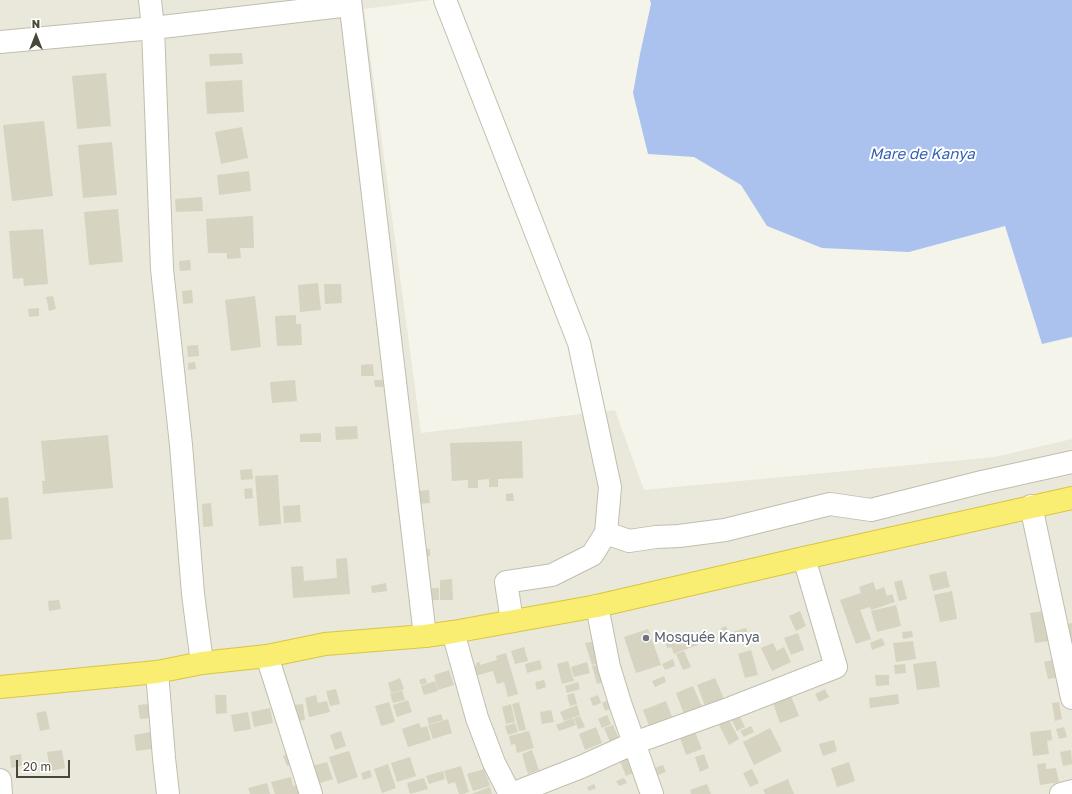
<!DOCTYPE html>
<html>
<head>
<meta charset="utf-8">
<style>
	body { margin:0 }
	#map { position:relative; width:1072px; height:794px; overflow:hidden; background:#f5f4eb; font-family:"Golos Text",sans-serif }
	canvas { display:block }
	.north { position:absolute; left:16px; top:16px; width:40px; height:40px; -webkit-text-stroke:3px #fff; paint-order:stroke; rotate:0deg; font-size:11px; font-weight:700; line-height:16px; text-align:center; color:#494739 }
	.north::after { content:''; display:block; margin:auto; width:14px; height:18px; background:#494739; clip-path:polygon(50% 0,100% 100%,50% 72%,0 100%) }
	.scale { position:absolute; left:16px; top:760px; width:54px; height:18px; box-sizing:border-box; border:2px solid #494739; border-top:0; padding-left:5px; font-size:12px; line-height:14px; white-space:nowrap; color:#494739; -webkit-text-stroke:3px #fff; paint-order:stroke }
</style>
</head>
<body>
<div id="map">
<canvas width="1072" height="794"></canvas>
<div class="north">N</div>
<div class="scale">20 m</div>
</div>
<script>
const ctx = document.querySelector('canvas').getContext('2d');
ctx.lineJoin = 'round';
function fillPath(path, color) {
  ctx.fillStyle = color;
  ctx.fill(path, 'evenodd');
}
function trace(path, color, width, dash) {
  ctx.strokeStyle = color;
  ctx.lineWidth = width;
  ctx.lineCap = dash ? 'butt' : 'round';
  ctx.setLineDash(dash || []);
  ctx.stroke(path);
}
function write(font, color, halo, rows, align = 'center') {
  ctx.font = font + ' "Golos Text",sans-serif';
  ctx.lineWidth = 4;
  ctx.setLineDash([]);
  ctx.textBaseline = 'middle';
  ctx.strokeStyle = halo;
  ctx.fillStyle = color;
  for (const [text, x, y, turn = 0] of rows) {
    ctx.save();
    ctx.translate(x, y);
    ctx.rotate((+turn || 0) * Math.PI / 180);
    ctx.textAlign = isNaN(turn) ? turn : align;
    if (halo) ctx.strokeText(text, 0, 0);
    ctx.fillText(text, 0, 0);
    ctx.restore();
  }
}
fillPath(new Path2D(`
	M0,0H431L364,9L421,433L615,410L644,490L995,457L1072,439V794H0Z`), '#e9e8da');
fillPath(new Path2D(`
	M650,0H1072V337L1042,344L1005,226L909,252L822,248L767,226L741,185L694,157L648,154L633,93L640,54L651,4Z`), '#abc2ef');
fillPath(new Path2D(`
	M242,53L243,64L210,66L209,54Z
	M106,73L111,126L77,129L72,76Z
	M242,80L244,112L207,114L205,82Z
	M44,121L53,196L12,201L3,125Z
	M242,127L248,158L221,164L215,132Z
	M112,142L117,195L83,198L78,145Z
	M249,171L251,191L219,195L217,175Z
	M202,197L203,211L176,212L175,199Z
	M118,209L123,262L89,265L84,212Z
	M253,216L254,248H240L241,258L227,259V253H208L206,219Z
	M43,229L48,284L24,286L23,278L13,279L9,231Z
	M190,260L191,270L180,271L179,261Z
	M318,283L321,310L300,312L298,285Z
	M324,284H341L342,303L325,304Z
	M192,290L193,303L183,304L182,291Z
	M53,296L56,309L49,311L46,297Z
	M255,296L261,347L231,351L225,300Z
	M39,308V316L29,317L28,309Z
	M296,315V324H301L302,345L277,346L275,316Z
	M198,345L199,356L188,357L187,346Z
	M195,362L196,369L188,370V363Z
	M373,364L374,376H361V365Z
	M295,380L297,401L272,403L270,382Z
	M374,380H383V387H375Z
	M357,426L358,439L336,440L335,427Z
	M321,433V442H300V434Z
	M108,435L113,488L43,494L42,481H45L41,441Z
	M522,441L523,478L498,479V487H489V479L478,480V488H468V480L452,481L450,443Z
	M252,469L253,479L241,480L240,470Z
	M278,475L281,524L259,526L255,476Z
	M252,488L253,498L245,499L244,489Z
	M429,490L430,503L416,504V491Z
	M513,493L514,501H506V494Z
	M8,497L12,539L0,540V498Z
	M211,503L213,526L203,527L202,504Z
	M300,505L301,522L284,523L283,506Z
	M421,549H430V556L422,557Z
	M347,558L350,594L293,598L291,567L303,566L304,581L337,578L336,559Z
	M946,571L950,587L933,591L929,575Z
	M452,579L453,600H440V580Z
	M902,580L907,599L899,601L894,582Z
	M873,582L876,590L884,587L887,596L892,594L895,602L871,610L870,607L860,610L871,639L856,644L840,600L861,593L859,587Z
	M386,583L387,591L372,593L371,586Z
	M431,588H439V600H432Z
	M952,591L957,619L940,622L934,595Z
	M59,600L61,609L49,611L48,601Z
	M896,605L901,626L877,632L871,611Z
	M800,611L806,626L796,631L789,616Z
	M1044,611L1049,641L1035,643L1030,613Z
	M1072,623V640L1068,641L1064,625Z
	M726,626L730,636L725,638L721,628Z
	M746,628L750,638L736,643L732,632Z
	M648,629L661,665L636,673L624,637Z
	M692,631L698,645L684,650L679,636Z
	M912,631L913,637L903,639L902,632Z
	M798,633L804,650L791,655L784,638Z
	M678,636L684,650L674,654L671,647L667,648L665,642Z
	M882,638L885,645L872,650L870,643Z
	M595,641L602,662L592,665L585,643Z
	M913,641L916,659L896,662L893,643Z
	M773,643L777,651L784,647L791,662L772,671L761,648Z
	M524,647L528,661L515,664L511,651Z
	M751,650L758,675L745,678L738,654Z
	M684,651L691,667L683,670L676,654Z
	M506,653L518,694L508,697L504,682L497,684L493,671L489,672L488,666L489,672L475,676L472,667L476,666V663L480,662V665L497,660L496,656Z
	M673,659L675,666L665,670L662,664Z
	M540,660L542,669L527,673L525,664Z
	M1052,660L1056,678L1048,679L1044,662Z
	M568,661L574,681L562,684L557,664Z
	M936,661L940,687L917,690L913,664Z
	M587,662L590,673L574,677L571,667Z
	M602,663L607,681L597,684L592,666Z
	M905,664L906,673L895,674L894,665Z
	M449,670L454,685L438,690L434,675Z
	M875,675H889V685L876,686Z
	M664,676L666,682L655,687L652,681Z
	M400,678L404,689L391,693L388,683Z
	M425,678L427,683L421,685L419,680Z
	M715,678L724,699L705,706L697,685Z
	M544,680L546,687L537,690L535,682Z
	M435,681L438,691L424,695L421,686Z
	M578,682L580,689L567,693L565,686Z
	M693,686L702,707L684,714L676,693Z
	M336,689L340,704L330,706L326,691Z
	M825,689L829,697L819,702L815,694Z
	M402,690L405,700L393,703L390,694Z
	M789,691L799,716L780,723L771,698Z
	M574,693L577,704L570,706L567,695Z
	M898,694L899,704L870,708L869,698Z
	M215,695H226L227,713L216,714Z
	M316,695L318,703L327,701L330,712L309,717L305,698Z
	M598,695L601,703L593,706L590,698Z
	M408,700L412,712L397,717L393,705Z
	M609,700L612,708L605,711L602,703Z
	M666,701L673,719L650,728L643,710Z
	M389,702L395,722L381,726L375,706Z
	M519,702L526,730L519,731L512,704Z
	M1059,702L1062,719L1055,721L1052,703Z
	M149,704L150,718L140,719L138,705Z
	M303,704L305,720L296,721L294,705Z
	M511,704L515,722L506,724L502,707Z
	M577,705L580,715L564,721L560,712Z
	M270,708L273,723L254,727L251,712Z
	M551,710L554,722L542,724L540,712Z
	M46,711L50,729L40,731L36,713Z
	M248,712L251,729L234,732L231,715Z
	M441,714L443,720L429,724L427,718Z
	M607,715L611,724L602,728L598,719Z
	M739,715L745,727L737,731L731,719Z
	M580,716L585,727L578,729L574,718Z
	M573,718L576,725L559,731L556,725Z
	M448,719L452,733L433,739L428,725Z
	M729,720L739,739L729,745L719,725Z
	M419,723L421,728L427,726L431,740L408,747L402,729Z
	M515,723L518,732L508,735L505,726Z
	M613,725L620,741L611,744L604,728Z
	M751,726L754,732L744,737L740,731Z
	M596,727L602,743L585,750L579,734Z
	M1064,727L1067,737L1059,739L1056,729Z
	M770,728L782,751L754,765L743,742Z
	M1051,730L1052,740L1047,741L1049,754L1033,756L1030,732Z
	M155,731L158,748L136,751L134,735Z
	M341,731L346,746L335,750L330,735Z
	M529,731L534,748L517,753L515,744L511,745L509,736Z
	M695,732L702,749L686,755L680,738Z
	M834,740L837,751L823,756L819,744Z
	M62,750L65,768L50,771L47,752Z
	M532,750L539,770L528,774L522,754Z
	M1071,750L1072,764L1063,766L1060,752Z
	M349,751L358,777L338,784L329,757Z
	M290,753L293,764L287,766L283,756Z
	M21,754L22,766L11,768L10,756Z
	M704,754L709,768L700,772L695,757Z
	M629,755L636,772L626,776L619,759Z
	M410,757L416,776L397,782L391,763Z
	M327,762L333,779L317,784L311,766Z
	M849,762L855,781L837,787L831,768Z
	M1046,763V769L1056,768L1059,782L1040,785L1037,764Z
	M388,764L396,788L382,793L374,769Z
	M663,765L666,772L658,775L655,768Z
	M461,766L469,792L463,794H459L455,782L448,784L444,771Z
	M484,769L490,786L473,791L467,774Z
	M752,769L759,783L750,787L743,773Z
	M370,770L372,777L363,780L361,773Z
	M443,771L445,779L429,784L426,776Z
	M291,777L293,786L301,784L304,794H275L271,782Z
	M424,778L428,789L410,794L407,783Z
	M624,778L627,783L619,786L616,781Z
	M788,779L794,794H765L763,790Z
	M267,783L270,794H250L248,788Z
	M594,784L596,788L589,791L587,787Z
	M707,784L711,794H691L690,790Z
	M490,787L492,794H471Z`), '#d6d3c1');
const minor = new Path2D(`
	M150,0L153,28L162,269L181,445L193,594L202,663
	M350,0L425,636
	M445,0L579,343L610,487L606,533L629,541L656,537L679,536L725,530L830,504L871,510L982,482L1072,462
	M0,42L153,28L350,5
	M1031,506L1072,698
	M597,606L609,667L620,703L652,794
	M512,621L506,582L552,575L592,555L606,533
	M453,632L477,718L494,763L510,794
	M267,656L311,794
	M157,672L164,758L168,794
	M0,780L1,794
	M512,794L581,767L634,743L731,708L836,667L804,558
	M1061,794L1072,791`);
const highway = new Path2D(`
	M0,687L157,672L202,663L267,656L325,644L425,636L453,632L597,606L804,558L1072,498`);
trace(minor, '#c0bfae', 24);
trace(highway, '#d9c641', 24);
trace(minor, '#fff', 22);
trace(highway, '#f9ed72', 22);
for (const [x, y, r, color] of [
	[646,638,4,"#6b7280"]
]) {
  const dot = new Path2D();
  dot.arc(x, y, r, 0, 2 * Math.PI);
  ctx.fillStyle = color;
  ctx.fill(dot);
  trace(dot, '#fff', 1.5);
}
write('14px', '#5b616d', '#fff', [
	["Mosquée Kanya",654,638]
], 'left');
write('italic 15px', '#355fb3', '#fff', [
	["Mare de Kanya",922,154]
]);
</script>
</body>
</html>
